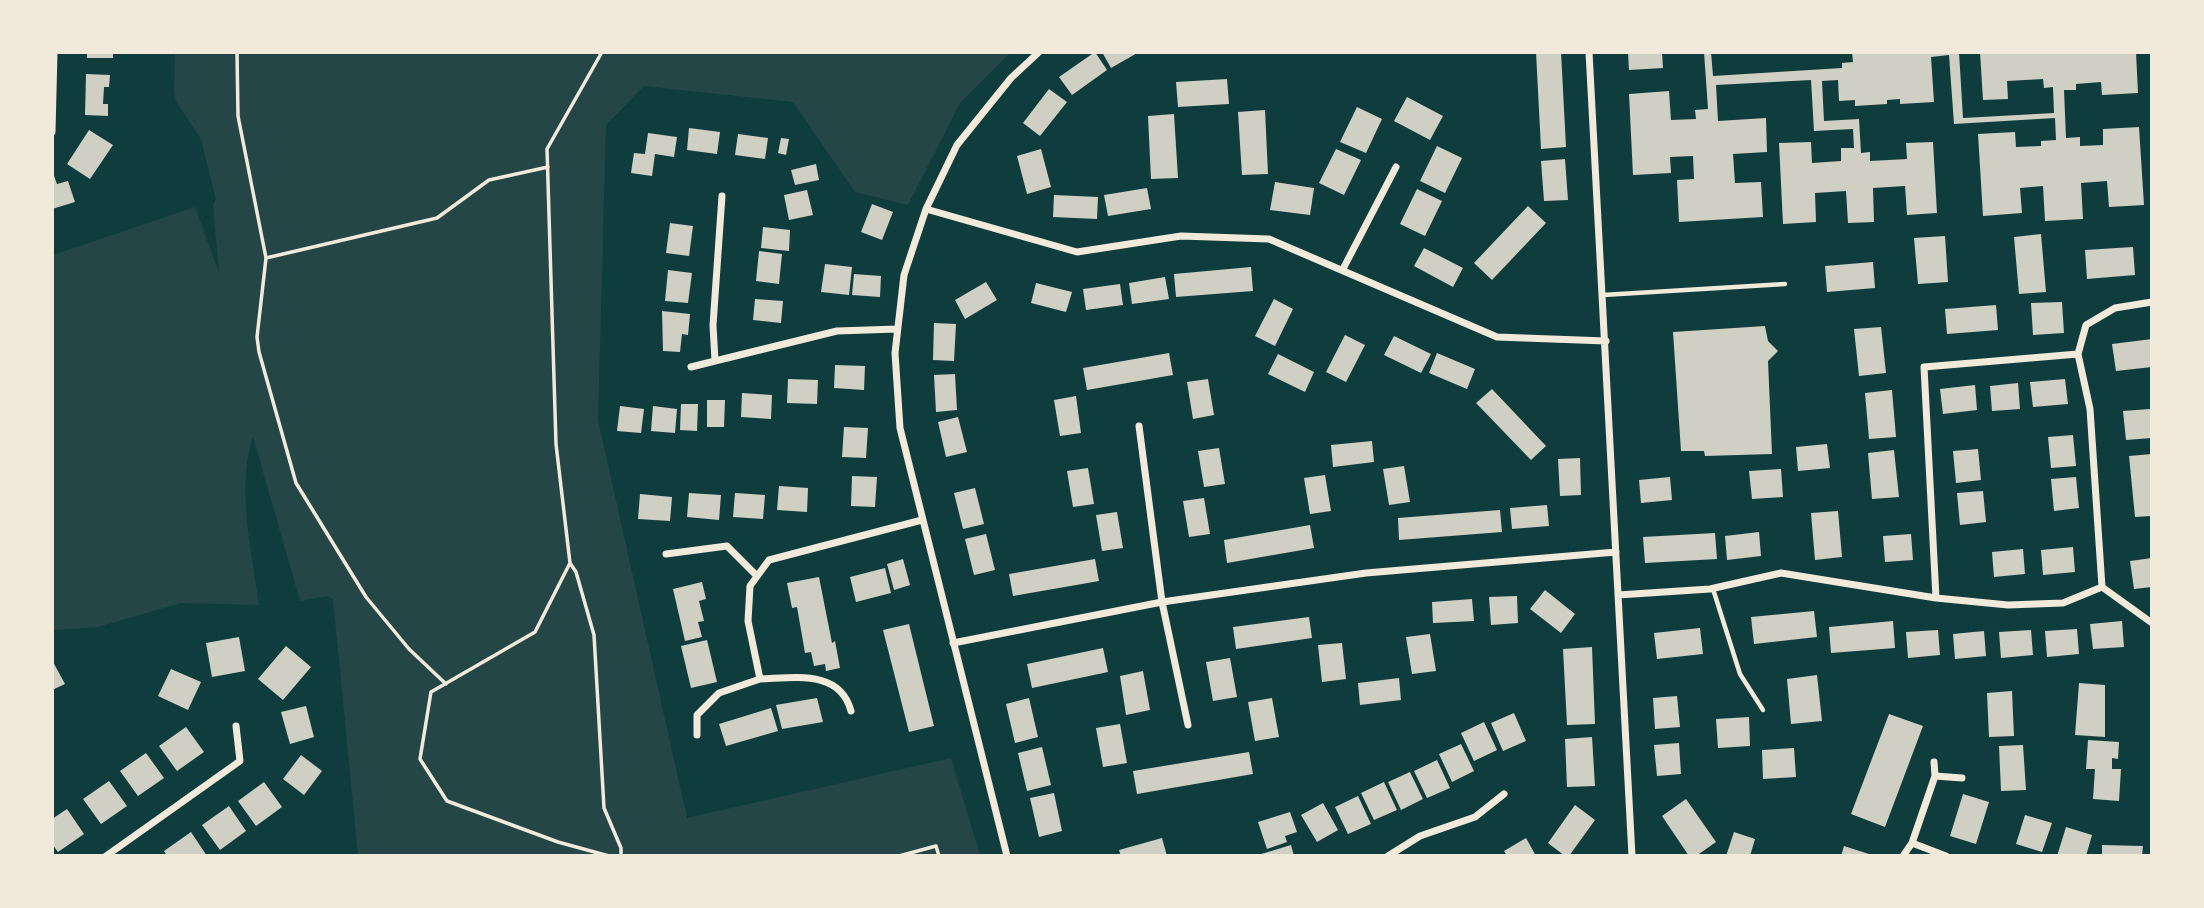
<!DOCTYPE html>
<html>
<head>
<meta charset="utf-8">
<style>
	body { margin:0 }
	#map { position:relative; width:2204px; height:908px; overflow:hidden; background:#0f3d3e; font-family:Figtree,sans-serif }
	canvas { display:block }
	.frame { position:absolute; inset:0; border:54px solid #f1e9da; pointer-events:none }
</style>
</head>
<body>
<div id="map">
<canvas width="2204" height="908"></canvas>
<div class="frame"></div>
</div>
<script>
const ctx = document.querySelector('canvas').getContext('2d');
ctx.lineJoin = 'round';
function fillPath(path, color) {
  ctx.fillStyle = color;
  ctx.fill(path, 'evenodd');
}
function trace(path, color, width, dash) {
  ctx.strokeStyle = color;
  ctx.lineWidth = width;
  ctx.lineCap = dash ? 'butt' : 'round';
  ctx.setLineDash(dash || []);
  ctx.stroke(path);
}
fillPath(new Path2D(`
	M175,53H1010L960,103L908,205L855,192L793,102L644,86L606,125L598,420L687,818L951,758L980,855H358L333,599L327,596L300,601L253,437C236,488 252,552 259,605L181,603L98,627L53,630V255L195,207L219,273L213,205L216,199L201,139L177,103L174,93Z`), '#244646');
fillPath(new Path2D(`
	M87,52H113V58H87Z
	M1095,52L1107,70L1072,95L1059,77Z
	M1102,52H1139L1111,68Z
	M1536,52H1561L1566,147L1541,149Z
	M1628,52H1662L1663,68L1629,70Z
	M1704,52H1711L1713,76L1842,68V63L1853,62L1852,52H1959L1963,118L2054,113L2053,87L2044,88L2043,79L2007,81L2008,99L1983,100L1980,52H2136L2138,93L2102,95L2101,82L2076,84V90H2064L2066,138L2080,137V146L2103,145V129L2139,127L2144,205L2109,207L2107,181L2081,183L2083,219L2045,221L2043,186L2020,188L2022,213L1983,216L1978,134L2015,132L2016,147L2041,146V141L2056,140L2055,118L1954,124L1949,55L1931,57L1934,102L1900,104V99L1887,100V104L1855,106V100L1839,101L1838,80L1822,81L1824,121L1859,119L1861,153L1870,152V161L1907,159L1906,143L1933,142L1937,213L1907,215L1905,186L1873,188L1874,222L1848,223L1846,191L1815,193L1816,222L1783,224L1779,143L1811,142L1812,163L1841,161V148H1854L1853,129L1814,131L1811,80L1716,85L1718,121L1766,118L1767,152L1733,154L1735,183L1761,182L1763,217L1679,222L1677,180L1694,179L1693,156L1670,157L1671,173L1633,175L1629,94L1669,91L1671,120L1696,119L1695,110L1708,109Z
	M86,74L110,75L109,87H104L103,104H108V116L85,115Z
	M1227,79L1229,104L1178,107L1176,82Z
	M1049,89L1067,102L1040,136L1023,123Z
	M1407,97L1443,116L1430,140L1394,121Z
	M1357,107L1382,119L1366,153L1340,142Z
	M1265,110L1268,174L1242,175L1238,112Z
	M1174,114L1178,178L1151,179L1148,116Z
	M689,128L720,132L717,154L687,150Z
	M89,130L113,145L90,179L67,164Z
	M648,133L677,137L674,157L655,154L652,176L631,173L634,153L645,154Z
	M738,134L768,138L765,159L735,155Z
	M781,138L789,139L786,155L778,153Z
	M1437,146L1462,158L1445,193L1420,181Z
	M1041,149L1051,187L1027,194L1017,156Z
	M1336,149L1361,160L1344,195L1319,183Z
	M1565,159L1568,200L1544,201L1541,161Z
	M816,164L819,180L795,185L791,170Z
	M52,170L57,184L68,181L75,202L52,209Z
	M1275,182L1314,188L1310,215L1270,210Z
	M1147,188L1151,209L1108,216L1104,195Z
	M1417,189L1442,201L1425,236L1400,224Z
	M807,190L813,215L789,220L784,195Z
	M1054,195L1098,197L1097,219L1053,217Z
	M872,204L893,212L882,240L861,232Z
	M1528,206L1546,223L1492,280L1474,263Z
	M670,223L693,226L689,256L666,253Z
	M763,227L790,230L789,251L761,248Z
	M2041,234L2046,292L2019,294L2014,237Z
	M1945,236L1948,282L1918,284L1914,238Z
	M2133,247L2135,275L2087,279L2085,250Z
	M1424,248L1463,268L1453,287L1414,266Z
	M759,251L782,254L779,284L756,281Z
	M1873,262L1875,288L1827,292L1825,266Z
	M825,264L852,267L849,295L821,292Z
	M1251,267L1253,291L1176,297L1174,274Z
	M668,270L692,273L688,303L665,301Z
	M854,274L881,276L880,297L852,295Z
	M1165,277L1169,299L1132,304L1129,283Z
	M986,282L997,300L965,319L955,300Z
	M1036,283L1072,292L1066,312L1031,303Z
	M1120,284L1123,305L1086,310L1083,289Z
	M755,299L783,301L781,323L753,320Z
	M1274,299L1293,309L1275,346L1255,336Z
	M2062,302L2064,333L2033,335L2031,303Z
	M1996,305L1998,330L1947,334L1945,309Z
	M662,311L690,314L688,335L682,334L680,352L663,351Z
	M934,323L956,324L954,361L933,360Z
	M1765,326L1768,341L1778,351L1768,361L1772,454L1705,456L1704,451H1681L1673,332Z
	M1881,327L1886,373L1859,376L1854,329Z
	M1345,335L1365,345L1346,382L1326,372Z
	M1394,336L1431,354L1421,373L1384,355Z
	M2152,339V367L2116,371L2112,344Z
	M1169,353L1173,375L1087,390L1083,368Z
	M1437,353L1475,369L1467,389L1429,373Z
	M1278,354L1314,372L1305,392L1268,374Z
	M835,365L865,366L864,390L834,388Z
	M955,374L957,410L936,412L934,375Z
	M788,379L818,380L817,404L787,403Z
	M1208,379L1214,415L1193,419L1187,382Z
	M2065,379L2068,404L2033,407L2030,382Z
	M2018,383L2020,409L1992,411L1990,386Z
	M1975,385L1977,410L1943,414L1940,389Z
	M1492,389L1546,446L1531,460L1476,403Z
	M1892,390L1896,437L1869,439L1865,393Z
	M742,393L772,395L771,419L741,417Z
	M1076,396L1081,433L1060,436L1054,400Z
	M707,400H725L724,427H707Z
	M681,404H698L697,431L680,430Z
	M620,406L644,409L641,433L617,431Z
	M653,406L677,409L675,433L651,431Z
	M2150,409L2152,438L2126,440L2123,411Z
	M958,417L967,452L946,457L938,422Z
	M844,427L868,428L866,458L842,457Z
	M2073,435L2076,466L2051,468L2048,437Z
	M1372,441L1374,462L1333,467L1331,445Z
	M1827,444L1830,468L1798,471L1796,447Z
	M1219,448L1225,484L1204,487L1198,451Z
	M1978,449L1981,480L1956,483L1953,451Z
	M1894,450L1899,497L1872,499L1868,453Z
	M2152,454V516L2135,517L2129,456Z
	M1580,458L1581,495L1560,496L1558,459Z
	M1404,466L1410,502L1389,505L1383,469Z
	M1088,468L1094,504L1073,507L1067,471Z
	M1781,469L1783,497L1752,499L1749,471Z
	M1325,475L1331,511L1310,514L1304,478Z
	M852,476L877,477L875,507L851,506Z
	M1670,477L1672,500L1641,503L1639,480Z
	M2076,477L2079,508L2054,511L2051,479Z
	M779,486L808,488L807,512L777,510Z
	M975,488L984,524L963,529L954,493Z
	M1983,491L1986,522L1960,525L1957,493Z
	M689,493L721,495L719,520L687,517Z
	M735,493L765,495L763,519L733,517Z
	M640,494L672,497L670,521L638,519Z
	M1204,498L1210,534L1189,537L1183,501Z
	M1547,505L1549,526L1512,529L1510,508Z
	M1500,510L1502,532L1399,540L1398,518Z
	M1838,511L1842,557L1815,560L1811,513Z
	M1117,512L1123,548L1102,551L1096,515Z
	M1310,525L1314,548L1227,563L1224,540Z
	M1759,532L1761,556L1727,560L1725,536Z
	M1715,533L1717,559L1645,563L1643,537Z
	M986,534L995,570L974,575L965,539Z
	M1911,534L1913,560L1885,562L1883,536Z
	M2073,547L2075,572L2043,575L2041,550Z
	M2023,549L2025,574L1994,577L1992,552Z
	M2152,558V587L2134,589L2130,561Z
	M903,559L910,585L894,590L887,564Z
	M1095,559L1099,581L1013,596L1009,574Z
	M885,568L891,593L856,602L850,577Z
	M819,577L832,643L835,641L840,668L826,671L825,664L814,666L811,652L805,653L797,607L792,608L787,583Z
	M702,582L706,599L699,601L704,621L698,622L702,637L685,641L673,589Z
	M1545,590L1575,614L1561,633L1530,609Z
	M1517,596L1518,623L1491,625L1489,597Z
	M1472,599L1474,621L1433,623L1432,602Z
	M1814,611L1817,637L1754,644L1751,617Z
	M1309,617L1312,638L1236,649L1233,627Z
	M1893,621L1895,648L1831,653L1829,627Z
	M2122,621L2124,647L2093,649L2090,624Z
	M909,624L934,726L909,732L883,630Z
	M1700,628L1703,654L1657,659L1654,633Z
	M2077,629L2079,654L2047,657L2045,631Z
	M1938,630L1940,655L1908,658L1906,632Z
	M2031,630L2033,655L2001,658L1999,632Z
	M1984,631L1986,656L1955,659L1953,634Z
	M1430,634L1436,671L1412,674L1406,637Z
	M239,637L245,671L212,677L206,643Z
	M707,640L717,682L691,688L681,646Z
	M1342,643L1346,679L1322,682L1318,645Z
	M286,646L311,667L283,700L258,679Z
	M1592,647L1595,724L1567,725L1563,649Z
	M1103,648L1108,672L1032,688L1027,664Z
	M1230,658L1237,697L1213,701L1206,662Z
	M52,660L65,684L52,690Z
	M171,669L201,682L188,710L158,696Z
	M1143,671L1150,710L1126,715L1120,676Z
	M1817,675L1822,721L1791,724L1787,679Z
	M1399,678L1401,700L1360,705L1358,683Z
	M2079,683L2105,685V737L2075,735Z
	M2012,691L2014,736L1989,737L1987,693Z
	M1677,696L1680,727L1655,729L1653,698Z
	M817,698L823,722L782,729L776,705Z
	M1029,698L1038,737L1015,743L1006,704Z
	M1272,698L1279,737L1255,741L1248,702Z
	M306,706L314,737L290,744L281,712Z
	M771,708L778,731L726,746L719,724Z
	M1514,713L1526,741L1503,751L1491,723Z
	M1889,714L1923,726L1885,827L1851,814Z
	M1749,717L1750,746L1718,748L1716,719Z
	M1484,722L1497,750L1474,761L1461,733Z
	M1120,724L1127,763L1103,767L1096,728Z
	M186,727L204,752L177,771L159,746Z
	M1592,737L1595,786L1567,787L1565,739Z
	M2088,740L2119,742L2118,759L2112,758V769H2121L2119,801L2093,799L2095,769H2086Z
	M1679,743L1681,774L1657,776L1654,745Z
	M1461,744L1474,771L1452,782L1439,754Z
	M2023,745L2026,790L2001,791L1999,746Z
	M1042,747L1051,785L1027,791L1018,753Z
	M1794,748L1796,777L1763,779L1762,750Z
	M1249,752L1253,774L1137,794L1133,771Z
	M146,753L164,778L138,796L120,771Z
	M301,755L322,771L304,795L283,779Z
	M1437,760L1450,788L1427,798L1414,771Z
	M1410,772L1423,799L1401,810L1388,782Z
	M109,781L127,806L101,824L83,799Z
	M264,782L282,807L256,826L238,801Z
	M1384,782L1397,810L1374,820L1361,793Z
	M1054,793L1062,831L1039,837L1030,798Z
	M1963,794L1989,802L1976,844L1950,836Z
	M1358,796L1371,824L1348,834L1335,807Z
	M1686,799L1716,842L1696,856H1689L1662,816Z
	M1323,803L1338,830L1317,842L1301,815Z
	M1575,805L1595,820L1569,856H1565L1548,843Z
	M229,806L246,831L220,850L202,825Z
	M67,809L84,834L58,852L52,844V819Z
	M1290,812L1297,832L1285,836L1287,842L1267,849L1258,822Z
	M2025,815L2052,823L2042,852L2016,844Z
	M2066,827L2092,835L2086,856H2057Z
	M191,832L207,856H167L164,851Z
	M1734,832L1755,839L1750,856H1726Z
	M1162,838L1167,856H1121L1119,850Z
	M1526,838L1536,856H1507L1504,851Z
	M1291,845L1294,856H1258V855Z
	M2102,845L2143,846L2142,856H2102Z
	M1844,846L1872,855V856H1841Z`), '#cfcfc3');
trace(new Path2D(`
	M237,52L238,116L266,258
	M602,52L547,149L556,444L570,563L535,632L431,692L420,759L447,801L558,842L609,856
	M570,563L576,572L594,635L604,808L621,848V856
	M446,684L409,649L366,597L296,483L259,352L257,337L266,258L437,218L489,180L548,167
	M899,856L936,846L939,856`), '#f1e9da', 3.5);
trace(new Path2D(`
	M1603,295L1785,284
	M1713,589L1740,674L1763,710`), '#f1e9da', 4.5);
trace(new Path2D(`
	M1589,52L1632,856
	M52,132L54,52
	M722,196L713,325L715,361L837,331L897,329
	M926,209L1077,252L1181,236L1269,239L1497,337L1606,341
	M1343,269L1396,167
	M691,367L715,361
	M1139,426L1162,602L1188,725
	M666,554L727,546L757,576
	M2102,587L2090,409L2078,354L2086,325L2115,308L2152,302
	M2102,587L2152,623
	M1618,595L1710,589L1781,573L1936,598L2008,605L2063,603L2102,587
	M1936,598L1924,367L2078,354
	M953,643L1162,602L1366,573L1616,552
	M851,711C840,669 794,678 760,679L748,621L750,586L769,560L922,520
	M697,735V715L719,693L760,679
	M1934,762L1935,776
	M106,856L240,761L236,726
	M1007,856L900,428L895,353L904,275L926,209L957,145L1011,78L1039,52
	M1388,856L1420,836L1475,817L1504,794
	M1903,856L1912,843
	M1946,856L1912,843L1935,776L1962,778`), '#f1e9da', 7);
</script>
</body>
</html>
